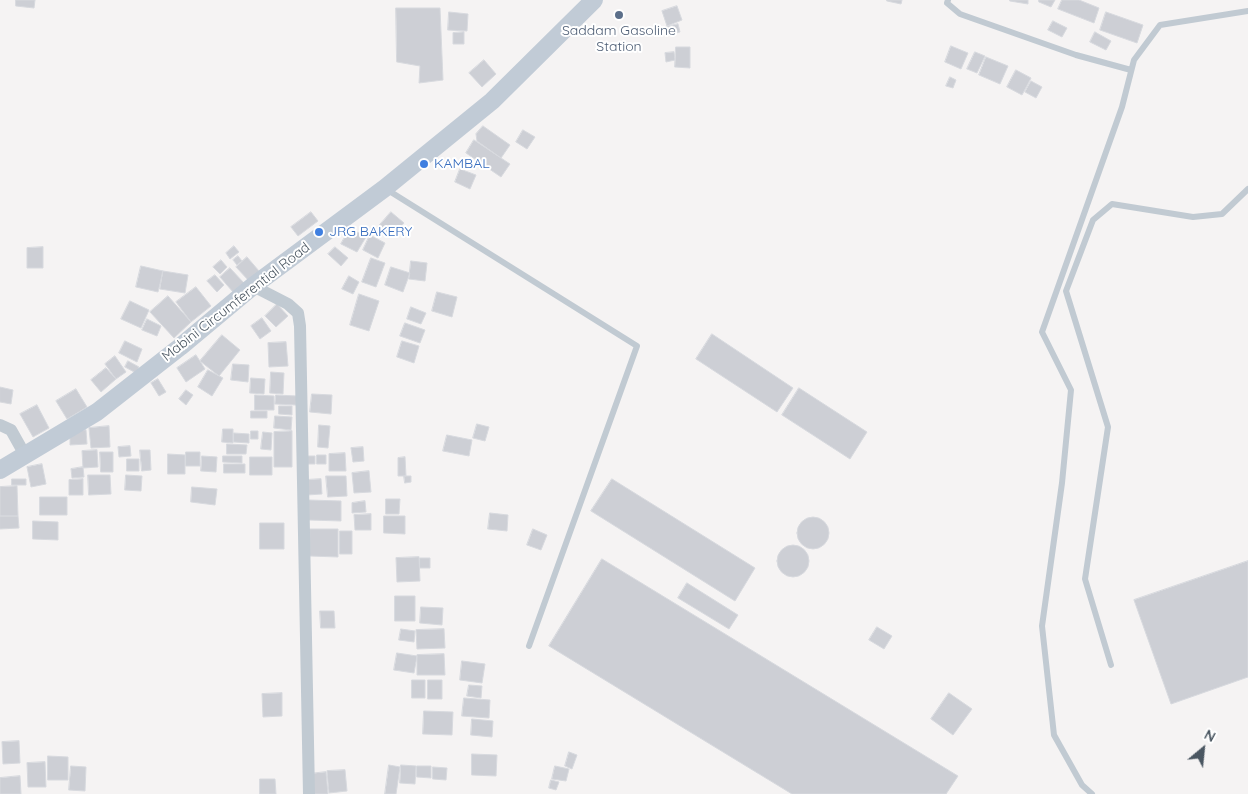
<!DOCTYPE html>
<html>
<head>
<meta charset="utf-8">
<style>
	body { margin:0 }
	#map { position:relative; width:1248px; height:794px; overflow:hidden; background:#f5f3f3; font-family:Quicksand,sans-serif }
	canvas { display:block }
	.north { position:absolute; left:1178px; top:724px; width:50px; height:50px; -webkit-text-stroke:4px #fff; paint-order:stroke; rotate:28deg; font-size:14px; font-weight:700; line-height:20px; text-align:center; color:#4a5661 }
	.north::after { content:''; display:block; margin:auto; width:18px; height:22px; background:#4a5661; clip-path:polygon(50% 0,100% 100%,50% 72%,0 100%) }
</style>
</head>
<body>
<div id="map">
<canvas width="1248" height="794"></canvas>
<div class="north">N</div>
</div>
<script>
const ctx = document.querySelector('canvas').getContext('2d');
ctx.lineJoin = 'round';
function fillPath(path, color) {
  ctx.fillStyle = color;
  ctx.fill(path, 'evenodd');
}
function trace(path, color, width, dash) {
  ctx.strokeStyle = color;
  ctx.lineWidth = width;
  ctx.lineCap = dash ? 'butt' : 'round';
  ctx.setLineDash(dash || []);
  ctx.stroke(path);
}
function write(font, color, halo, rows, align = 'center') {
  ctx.font = font + ' Quicksand,sans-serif';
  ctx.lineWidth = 4;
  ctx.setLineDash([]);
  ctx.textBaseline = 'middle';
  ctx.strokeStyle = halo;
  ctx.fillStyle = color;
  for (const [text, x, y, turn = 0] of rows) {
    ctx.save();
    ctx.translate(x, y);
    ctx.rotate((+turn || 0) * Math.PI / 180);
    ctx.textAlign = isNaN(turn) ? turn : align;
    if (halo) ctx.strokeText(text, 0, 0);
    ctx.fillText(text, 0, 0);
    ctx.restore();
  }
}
const building = new Path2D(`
	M16,0H35L34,8L16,6Z
	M887,0H902L901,4L887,1Z
	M1010,0H1028V4L1010,1Z
	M1039,0H1055L1051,7L1039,2Z
	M1062,0H1079L1099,8L1094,23L1058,9Z
	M677,6L682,20L667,26L662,11Z
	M396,8H440L443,80L419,83L420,66L397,62Z
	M449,12L468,14L467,31L448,30Z
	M1106,12L1143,25L1137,43L1100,30Z
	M1053,21L1067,28L1062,37L1048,30Z
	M678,24L680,32L667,35L665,27Z
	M464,32V44H453V33Z
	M1095,32L1111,41L1106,50L1090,42Z
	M951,46L968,53L961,69L945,62Z
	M676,47H690V68L675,67Z
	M674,52L675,60L666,62L665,53Z
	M975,52L985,56L977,73L967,69Z
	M986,57L1008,66L1000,84L979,75Z
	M484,60L496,74L482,87L469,73Z
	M1016,70L1031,78L1022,95L1007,87Z
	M950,77L956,80L953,88L946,86Z
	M1031,81L1042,87L1036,98L1025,92Z
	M483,126L510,145L501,158L477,141L476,134Z
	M523,130L535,137L527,149L516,142Z
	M474,140L510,164L501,177L466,153Z
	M460,169L476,175L470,189L455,182Z
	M311,212L318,221L298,236L291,227Z
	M391,212L404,223L390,238L378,227Z
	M350,228L366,237L357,252L341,244Z
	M370,235L385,243L378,258L363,250Z
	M234,246L239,252L230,259L226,253Z
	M43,247V268H27V248Z
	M335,247L348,258L341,266L328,254Z
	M238,256L242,261L237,265L233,260Z
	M247,257L259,271L249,281L236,267Z
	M371,258L385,263L376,287L362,282Z
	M221,260L227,267L220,274L213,267Z
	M411,261L427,263L425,281L409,279Z
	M141,266L163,271L158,292L136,287Z
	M391,267L410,273L403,292L385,285Z
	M230,268L244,283L233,292L220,277Z
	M163,271L188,275L185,293L160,289Z
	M215,275L224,285L217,292L207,281Z
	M349,276L359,282L353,294L342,289Z
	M196,287L211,306L191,322L176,302Z
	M437,292L457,297L452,317L432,311Z
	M359,294L379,301L369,331L350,325Z
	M168,296L191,322L174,338L150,312Z
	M130,301L149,310L141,328L121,319Z
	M277,304L288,316L276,327L265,316Z
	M411,307L426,313L421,324L407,319Z
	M262,318L271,331L260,339L251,326Z
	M147,319L161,326L157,336L142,330Z
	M405,323L425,330L420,343L400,336Z
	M712,334L793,388L777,412L696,359Z
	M222,335L240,350L219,376L200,361Z
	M125,341L142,349L137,362L119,353Z
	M402,341L419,346L414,363L397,357Z
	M286,342L288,366L269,367L268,343Z
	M196,355L205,369L186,382L177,368Z
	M115,356L126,372L116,379L105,364Z
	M128,361L139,367L136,373L125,367Z
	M233,364L249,365L248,382L231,380Z
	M106,368L116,379L101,392L91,380Z
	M208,370L223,378L212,396L198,387Z
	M271,372L284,373L283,394L270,393Z
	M251,378L265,379L264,394L250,393Z
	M158,379L166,392L159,396L151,383Z
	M0,387L13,390L11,404L0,402Z
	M799,388L867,432L850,459L782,415Z
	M76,389L87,407L67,419L56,401Z
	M186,390L193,395L186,405L179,399Z
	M312,394L332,395L331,414L310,412Z
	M255,395L274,396V410H255Z
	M276,395L297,396L296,405L275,404Z
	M37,405L49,428L33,437L20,414Z
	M279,406H292V415L279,414Z
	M251,411H267V418H251Z
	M275,416L292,417L291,430L274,428Z
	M477,424L489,427L485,441L473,438Z
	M319,425L330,426L328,448L318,447Z
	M109,426L110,447L91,448L89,428Z
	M223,429H233V443L222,442Z
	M86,430L87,444L70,445V431Z
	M251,431H258V439H251Z
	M292,431V467H274V432Z
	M263,432L272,433L271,450L261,449Z
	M234,433L249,434V443L234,442Z
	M447,435L472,440L469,456L443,451Z
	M227,444L247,445L246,454H227Z
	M130,446L131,456L119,457L118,447Z
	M363,447L364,461L353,462L351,448Z
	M97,450L98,467L83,468L82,451Z
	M140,450H150L151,470L142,471Z
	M100,452H113V472H101Z
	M186,452H200V466H186Z
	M345,453L346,471H329V454Z
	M168,454L185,455V474H168Z
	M317,455H326V464H317Z
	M202,456L217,457L216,472L201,471Z
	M223,456H242V463L223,462Z
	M308,456H315V464H308Z
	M250,457H272V475H250Z
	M405,457L406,476H398V458Z
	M127,459H139V471H127Z
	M42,464L46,484L31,487L27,467Z
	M224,464H245V473H224Z
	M83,467L84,477L72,478L71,469Z
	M369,471L371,492L354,493L352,473Z
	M88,475H110L111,494L89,495Z
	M126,475L142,476L141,491L125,490Z
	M326,476H346L347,496L328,497Z
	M404,476H411V482L405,483Z
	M12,479H26V485H12Z
	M83,479V495H69V480Z
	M321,479L322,494L307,495L306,480Z
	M612,479L755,568L735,601L591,511Z
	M17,486L18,516H0V487Z
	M192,487L217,489L215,505L191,502Z
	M40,497H67V515H40Z
	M386,499H400L399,514H386Z
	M309,500L341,501V521L309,520Z
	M365,501L366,512L352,513V503Z
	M490,513L508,515L507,531L488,529Z
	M371,514V530H355L354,515Z
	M0,516H18L19,528L0,529Z
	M384,516H405V534L384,533Z
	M797 533a16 16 0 1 1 32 0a16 16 0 1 1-32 0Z
	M33,521L58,522V540L33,539Z
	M260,523H284V549H260Z
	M310,529H338V557L310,556Z
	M533,529L547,535L541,550L527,545Z
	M340,531H352V554H340Z
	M777 561a16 16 0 1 1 32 0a16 16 0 1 1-32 0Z
	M419,557L420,581L397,582L396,558Z
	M420,558H430V568H420Z
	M602,559L958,776L946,794H792L549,646Z
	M1248,561V677L1171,704L1134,600Z
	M687,583L738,615L729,629L678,598Z
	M395,596H415V621H395Z
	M421,607L443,608L442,625L420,623Z
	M320,611H334L335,628H321Z
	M877,627L892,636L884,649L869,640Z
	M401,629L415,631L414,642L399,640Z
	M444,629L445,648L417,649L416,630Z
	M397,653L417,656L414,673L394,670Z
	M444,654L445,675H417V655Z
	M462,661L485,664L482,683L460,680Z
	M412,680H425V698H412Z
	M428,680H442V699H428Z
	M469,685L482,686L481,698L467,696Z
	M282,693V716L263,717L262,694Z
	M949,693L972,709L953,735L931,719Z
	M464,698L490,700L489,718L462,716Z
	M424,711L453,712L452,735L423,734Z
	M472,719L493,721L492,737L471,735Z
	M19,741L20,763L3,764L2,742Z
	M569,752L577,755L572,769L565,766Z
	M472,754L497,755L496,776L472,775Z
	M48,756L68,757V780H48Z
	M45,762L46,787H28L27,763Z
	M389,765L400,767L396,794H385Z
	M401,765L416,766L415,784L400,783Z
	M71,766L86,767L85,791L69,790Z
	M417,766H431V778L417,777Z
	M555,766L569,769L566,781L552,779Z
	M433,767L447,768L446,780L433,779Z
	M345,770L347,791L329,793L327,771Z
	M326,772L328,794H311L309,774Z
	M20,776L21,794H0V778Z
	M260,779H275L276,794H260Z
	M551,780L559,782L556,790L549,788Z`);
fillPath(building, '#cdcfd5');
trace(building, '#d7d9de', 1);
trace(new Path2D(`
	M948,0L947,3L960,14L1076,55L1131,70
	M386,189L637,346L529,646
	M1111,665L1085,579L1108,427L1066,291L1093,220L1112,204L1193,217L1222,214L1248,189
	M1092,794L1082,785L1054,735L1042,626L1062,483L1071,390L1042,332L1122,107L1134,60L1160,25L1248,11`), '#c1cad2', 6);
trace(new Path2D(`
	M253,286L288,304L298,313L300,326L309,794
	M0,425L11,430L25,455`), '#c1cad2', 12);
trace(new Path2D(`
	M0,470L97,412L180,347L253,286L385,188L492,101L594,0`), '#c1cbd6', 18);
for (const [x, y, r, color] of [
	[619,15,5,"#5c6f8a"],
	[424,164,5,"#3f7fe0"],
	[319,232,5,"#3f7fe0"]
]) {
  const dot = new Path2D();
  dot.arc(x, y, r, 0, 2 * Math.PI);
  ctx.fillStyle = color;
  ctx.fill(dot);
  trace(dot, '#fff', 2);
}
write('14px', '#4e5e75', '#fff', [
	["Saddam Gasoline",619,31],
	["Station",619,47]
]);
write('14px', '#366cbe', '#fff', [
	["KAMBAL",434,164],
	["JRG BAKERY",329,232]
], 'left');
write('14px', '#4a5661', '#fff', [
	["Mabini Circumferential Road",236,302,-38]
]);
</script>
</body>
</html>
